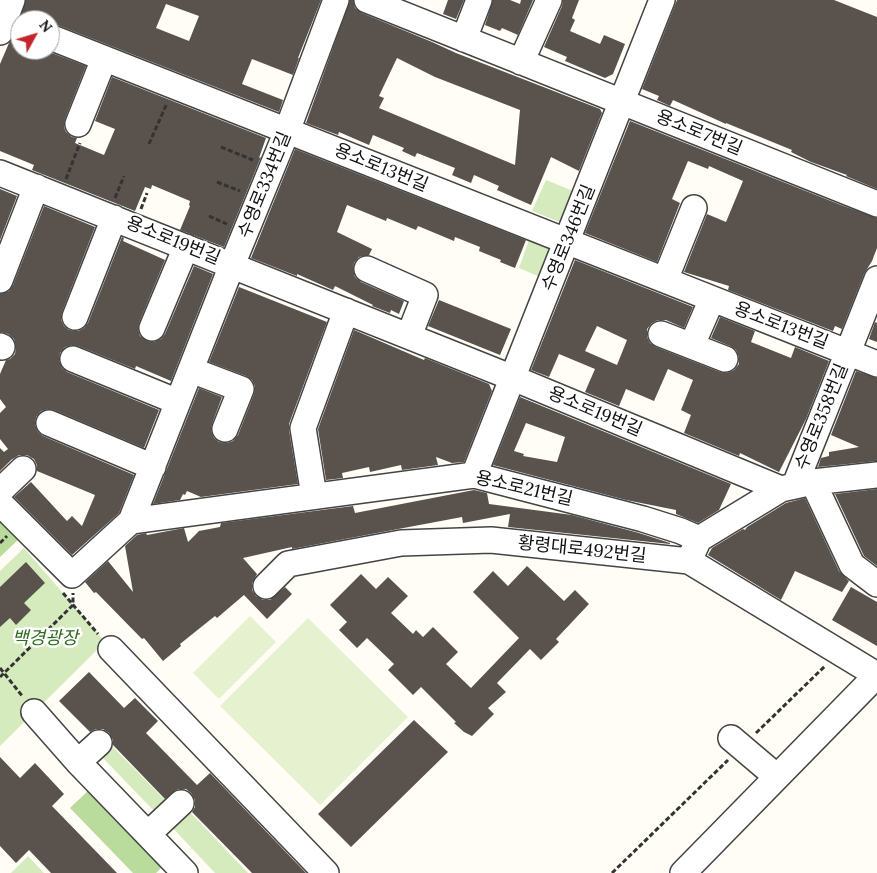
<!DOCTYPE html>
<html>
<head>
<meta charset="utf-8">
<style>
	body { margin:0 }
	#map { position:relative; width:877px; height:873px; overflow:hidden; background:#fffdf5; font-family:Lora,serif }
	canvas { display:block }
	.north { position:absolute; left:10px; top:10px; width:50px; height:50px; box-sizing:border-box; background:#fff; border:1px solid #a0a0a0; border-radius:50%; rotate:51deg; font-size:14px; font-weight:700; line-height:20px; text-align:center; color:#111 }
	.north::after { content:''; display:block; margin:auto; width:18px; height:22px; background:#c4262e; clip-path:polygon(50% 0,100% 100%,50% 72%,0 100%) }
</style>
</head>
<body>
<div id="map">
<canvas width="877" height="873"></canvas>
<div class="north">N</div>
</div>
<script>
const ctx = document.querySelector('canvas').getContext('2d');
ctx.lineJoin = 'round';
function fillPath(path, color) {
  ctx.fillStyle = color;
  ctx.fill(path, 'evenodd');
}
function trace(path, color, width, dash) {
  ctx.strokeStyle = color;
  ctx.lineWidth = width;
  ctx.lineCap = dash ? 'butt' : 'round';
  ctx.setLineDash(dash || []);
  ctx.stroke(path);
}
function write(font, color, halo, rows, align = 'center') {
  ctx.font = font + ' Lora,"Noto Sans KR",serif';
  ctx.lineWidth = 5;
  ctx.setLineDash([]);
  ctx.textBaseline = 'middle';
  ctx.strokeStyle = halo;
  ctx.fillStyle = color;
  for (const [text, x, y, turn = 0] of rows) {
    ctx.save();
    ctx.translate(x, y);
    ctx.rotate((+turn || 0) * Math.PI / 180);
    ctx.textAlign = isNaN(turn) ? turn : align;
    if (halo) ctx.strokeText(text, 0, 0);
    ctx.fillText(text, 0, 0);
    ctx.restore();
  }
}
fillPath(new Path2D(`
	M546,180L573,191L560,222L532,211Z
	M529,240L551,249L540,277L519,268Z
	M24,548L105,642L0,746V571Z
	M111,745L166,801L155,812L100,755Z
	M185,807L248,873H215L168,823Z
	M28,856L44,873H11Z`), '#d5ebbd');
fillPath(new Path2D(`
	M0,518L20,538L0,557Z
	M93,786L167,862L156,873H133L70,808Z`), '#b9dc9c');
fillPath(new Path2D(`
	M250,616L276,642L219,699L193,673Z
	M308,618L408,717L320,805L220,706Z`), '#e6f2cf');
fillPath(new Path2D(`
	M26,0H321L298,58H299L293,75L252,59L242,84L283,100L279,112L55,24L50,23V20H20V50H44L86,66L65,119L64,127L66,132L72,137L77,138L75,143L104,155L115,129L95,121L112,77L266,138L259,158L261,157L224,247L180,230L190,206L189,205L190,201L152,185L151,189L145,187L135,211L32,170L34,165L0,151V64L9,43L13,37ZM166,4L199,16L189,41L156,28Z
	M350,0H353L355,8L362,13L432,42L456,53L600,109L602,113L579,171L551,157L531,205L497,190L499,186L474,175L471,183L452,175L455,168L417,153L415,157L402,151L404,148L373,135L369,145L339,132L338,135L306,123ZM397,58L435,77L520,110L515,165L379,108L384,98L379,96Z
	M448,0H464L456,19L443,14Z
	M493,0H510L520,4L521,0H533L518,35L502,28L500,31L485,25Z
	M563,0H579L572,18L575,20L570,31L600,44L604,35L625,44L613,74L605,78L565,61L567,57L544,47L562,6Z
	M677,0H834L877,17V189L846,176L847,175L811,162L791,152L792,150L726,123V124L673,100L670,106L657,100L659,96L642,89Z
	M630,121L841,205L877,218V248L872,261L864,274L842,329L835,326L833,331L728,290L729,286L684,272L707,214L726,222L743,181L709,166L708,169L688,161L672,199L680,203L657,262L585,233Z
	M295,149L526,240L515,268L500,262L501,260L479,251L480,247L455,237L454,241L418,226L416,230L387,218L386,221L347,205L337,232L372,249L369,255L359,257L354,263L353,270L355,277L361,282L404,301L399,314L391,310L390,313L372,306L373,305L335,286L333,290L297,274V276L251,258Z
	M0,189L17,196L0,240Z
	M44,206L95,227L62,312L61,320L64,326L69,330L78,331L84,328L88,323L122,237L124,238L123,241L165,260L139,323L138,329L140,336L147,341L154,342L161,339L165,334L194,266L213,274L171,381L136,366L135,369L78,346L72,345L65,347L60,353L59,361L62,368L67,372L159,410L144,448L54,410L48,409L41,411L36,417L35,425L38,432L43,436L134,475L119,513L72,555L14,497L31,482L67,521L72,516L82,526L95,495L37,471V465L34,459L27,455H19L11,460L0,471V448L4,452L8,449L0,439V413L6,407L0,399V374L6,360L10,359L15,354L16,347L14,339L8,334L0,332V294L9,291L13,285Z
	M575,260L693,307L684,328L666,320H658L652,323L647,329V337L650,343L656,347L720,372L727,373L734,370L739,364V357L736,350L730,346L711,338L720,317L755,331L751,342L791,358L795,347L829,361L806,419L779,472L740,453L739,456L684,433L691,415L681,410L693,380L668,369L654,401L626,389L619,406L585,392L595,369L559,354L549,377L531,370ZM597,326L627,340L617,365L585,351Z
	M239,287L327,322L289,424V430L298,484L201,497L187,491L185,495L183,494L180,500L153,504L199,388L222,397L212,424L211,431L214,438L219,442L227,443L233,441L238,435L254,394L255,386L252,380L246,376L209,362Z
	M439,300L511,329L500,355L428,326Z
	M875,322L877,323V342L869,339Z
	M354,330L424,360L425,358L489,384L492,391L464,462L452,463L436,457L438,465L402,470L401,465L370,472L369,467L342,473L343,478L326,480L318,429Z
	M856,371L877,378V461L818,467L821,458L829,456V452L859,447L831,435Z
	M520,397L731,484L719,510L698,523L676,514V510L626,500L493,465ZM526,423L565,437L557,462L523,456L524,454L514,451Z
	M877,489V566L864,556L835,494Z
	M474,490L487,493L489,504L572,515L639,533L670,543V544L508,527L510,514L463,523L462,517L292,549V547L243,558L257,574L252,583V590L256,596L263,600H270L285,587L292,594L267,619L244,595L217,618L215,616L180,644L181,646L163,661L144,638L142,639L96,592L94,593L85,582L108,561L133,592L125,546L137,535L146,533L147,535L184,528L188,542L199,531L220,527L221,523L353,506L355,513Z
	M805,498L839,571L849,581L842,592L795,571L781,600L708,555L712,548L743,529L745,530L747,527L786,503Z
	M26,562L45,583L24,603L31,610L16,625L10,618L0,627V587Z
	M527,566L564,601L575,590L589,604L556,639L559,642L541,660L530,649L497,683L506,692L488,708L494,714L472,736L464,732L454,723L456,722L421,687L413,695L388,670L394,664L367,638L357,648L339,630L347,622L330,605L361,574L376,589L388,577L408,596L391,613L413,634L416,630L423,637L433,627L458,652L446,664L471,688L519,638L473,592L493,571L508,586Z
	M851,587L877,602V646L832,620Z
	M89,672L124,708L135,698L158,721L146,733L197,785L210,773L306,873H252L192,812L195,807V800L191,793L186,789H178L165,799L113,745V740L109,733L103,729H96L90,732L59,701Z
	M414,720L448,752L351,847L318,814Z
	M0,757L20,778L35,763L64,794L52,806L117,873H51L29,850L16,863L0,846Z`), '#5a524d');
const minor = new Path2D(`
	M367,0L877,204
	M0,32L12,0
	M50,37L877,364
	M464,39L479,0
	M521,62L549,0
	M78,124L104,59
	M0,173L513,378L781,489
	M367,269L425,295L409,336
	M0,280L36,187
	M665,280L694,208
	M75,317L114,218
	M152,328L186,247
	M661,334L725,359
	M692,345L712,299
	M0,346L2,347
	M73,359L178,402
	M191,370L241,389L225,429
	M49,423L153,467
	M474,475L662,0
	M813,482L852,565L877,584
	M795,485L877,279
	M0,491L23,469
	M314,496L303,428L346,311
	M0,503L72,575L131,521L232,265L287,131L336,0
	M131,521L474,475L643,519L681,531L699,539
	M693,552L699,539L781,489L813,482L877,475
	M266,586L288,564L401,543L491,540L689,561L877,675
	M111,649L326,873
	M34,712L78,762L185,873
	M731,738L777,777
	M78,762L99,743
	M148,834L181,803
	M683,873L877,675`);
trace(minor, '#444', 28);
trace(new Path2D(`
	M149,144L167,103
	M221,147L253,160
	M66,179L80,143
	M217,182L240,191
	M115,198L124,176
	M141,209L147,193
	M209,216L227,224
	M0,543L7,536
	M63,593L98,634
	M0,668L23,697
	M0,677L73,605V593
	M756,733L825,666
	M612,873L728,760`), '#333', 3, [5, 2.5]);
trace(minor, '#fff', 25);
write('18px', '#111', '#fff', [
	["용소로7번길",699,133,22],
	["용소로13번길",381,168,22],
	["수영로334번길",265,185,-68],
	["수영로346번길",569,238,-68],
	["용소로19번길",173,241,22],
	["용소로13번길",781,326,21],
	["용소로19번길",595,412,23],
	["수영로358번길",822,417,-68],
	["용소로21번길",524,489,13],
	["황령대로492번길",582,550,6]
]);
write('italic 18px', '#2f6b1f', '#fff', [
	["백경광장",45,639]
]);
</script>
</body>
</html>
